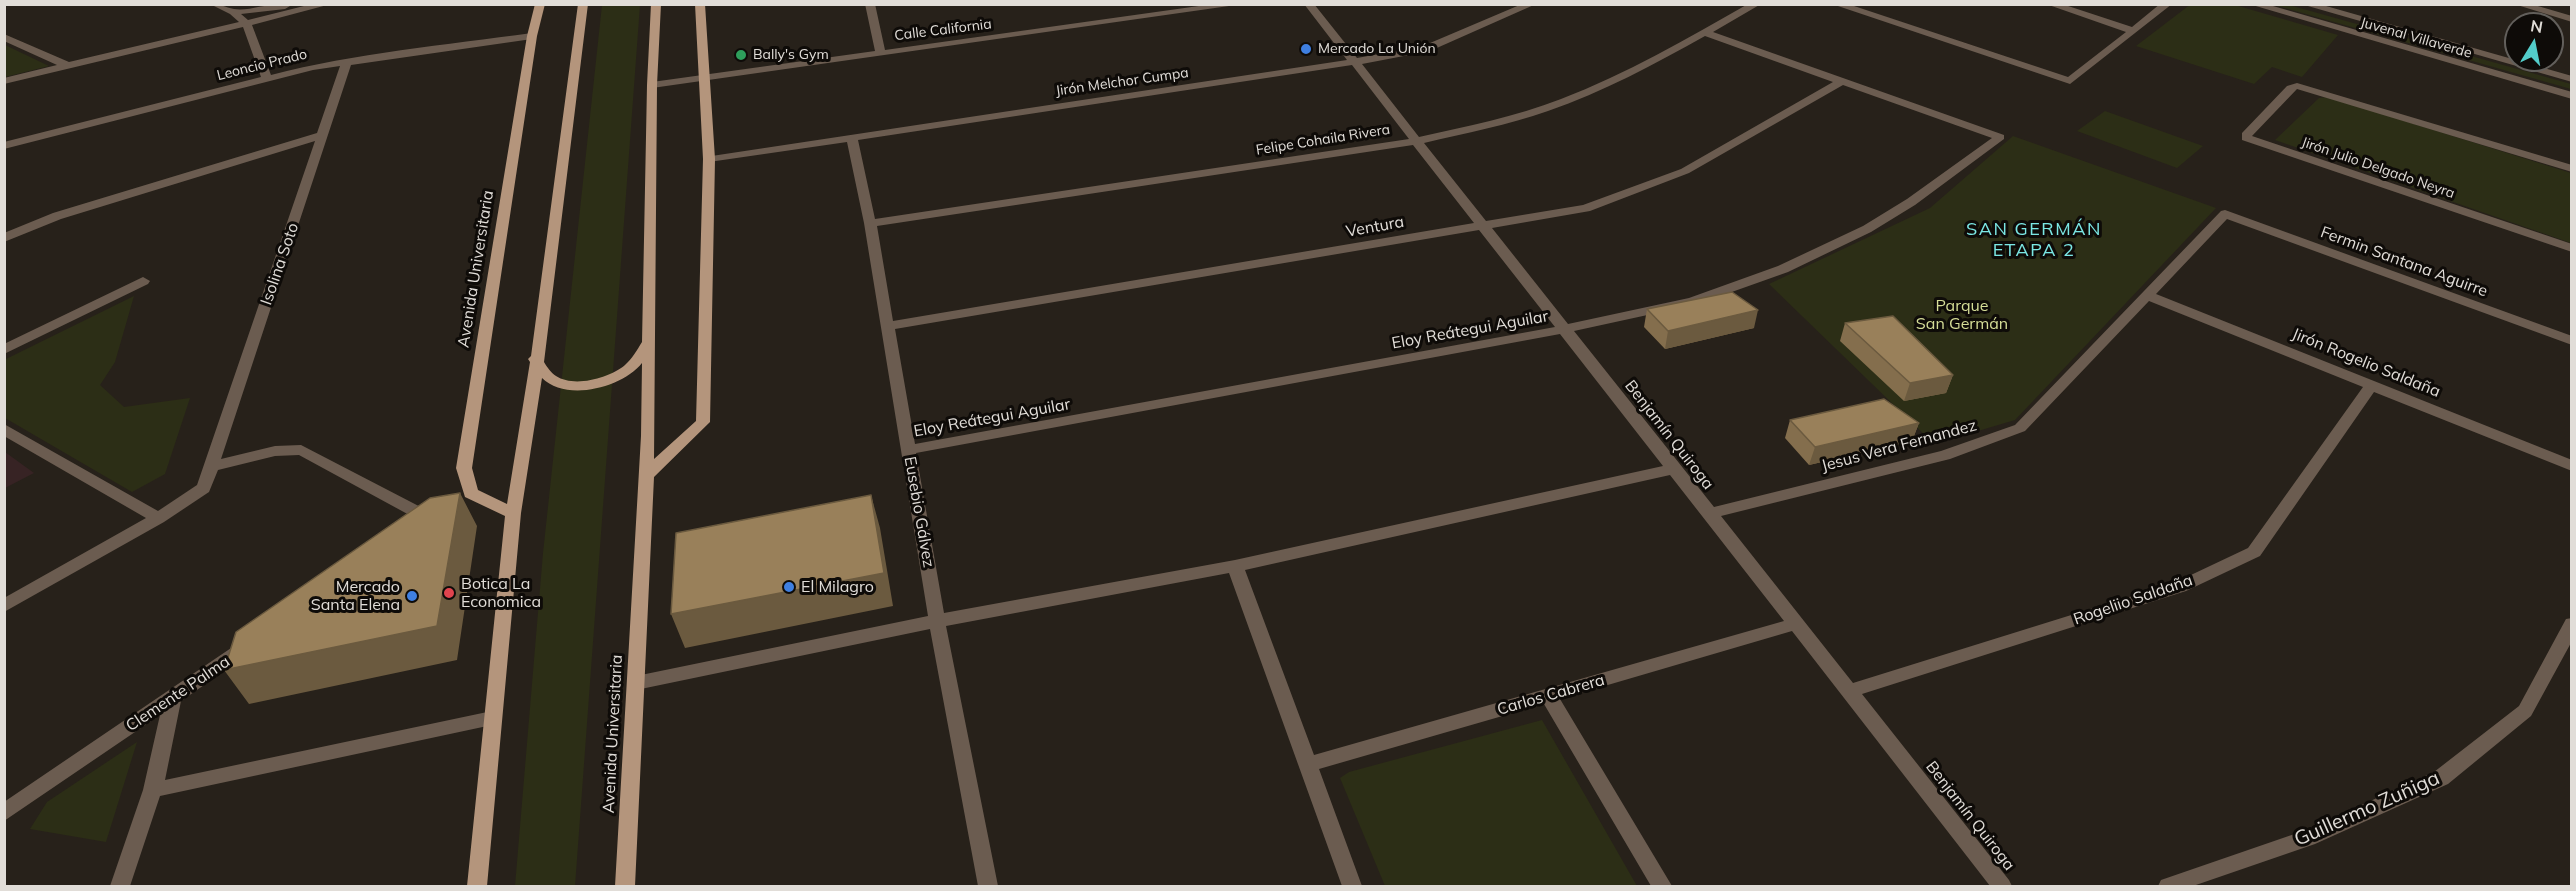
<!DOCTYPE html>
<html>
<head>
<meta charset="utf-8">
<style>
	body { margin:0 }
	#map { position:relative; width:2576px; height:891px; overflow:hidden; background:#27211a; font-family:Mulish,sans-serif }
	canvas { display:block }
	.frame { position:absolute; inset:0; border:6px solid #e1ddd8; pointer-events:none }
	.north { position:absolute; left:2504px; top:12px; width:60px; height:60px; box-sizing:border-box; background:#0e0b08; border:2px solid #625f5b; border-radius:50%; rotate:10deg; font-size:16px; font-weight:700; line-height:24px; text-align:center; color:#e1ddd8 }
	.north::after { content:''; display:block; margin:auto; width:21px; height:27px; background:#53cdca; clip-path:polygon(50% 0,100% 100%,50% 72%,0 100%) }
</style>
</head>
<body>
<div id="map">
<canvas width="2576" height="891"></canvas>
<div class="frame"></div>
<div class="north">N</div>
</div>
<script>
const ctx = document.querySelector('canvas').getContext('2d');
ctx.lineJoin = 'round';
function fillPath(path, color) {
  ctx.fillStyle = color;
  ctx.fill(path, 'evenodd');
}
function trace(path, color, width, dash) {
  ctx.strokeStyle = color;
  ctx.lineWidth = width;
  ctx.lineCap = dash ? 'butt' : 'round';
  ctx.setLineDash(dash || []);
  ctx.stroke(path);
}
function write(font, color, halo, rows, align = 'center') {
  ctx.font = font + ' Mulish,sans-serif';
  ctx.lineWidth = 6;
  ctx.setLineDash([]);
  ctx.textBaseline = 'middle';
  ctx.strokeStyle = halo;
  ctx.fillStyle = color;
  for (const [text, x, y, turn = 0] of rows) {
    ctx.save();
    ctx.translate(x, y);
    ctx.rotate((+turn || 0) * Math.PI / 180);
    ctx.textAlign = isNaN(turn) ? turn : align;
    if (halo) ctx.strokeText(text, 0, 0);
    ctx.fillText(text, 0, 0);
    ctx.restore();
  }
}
fillPath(new Path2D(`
	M5,452L34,473L5,488Z`), '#372324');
fillPath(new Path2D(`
	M2191,4L2235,5L2338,35L2302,77L2272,67L2254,84L2136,46Z
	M602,5H640L575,886H515L543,553Z
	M2274,5H2289L2571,84V89Z
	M5,45L49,66L5,77Z
	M2328,97L2571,173V243L2275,140L2319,98Z
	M2105,111L2203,146L2177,168L2077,131Z
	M2013,136L2216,208L2015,420L1934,444L1769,284L1930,208Z
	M134,296L115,362L100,385L124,407L190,398L165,474L132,492L5,418L4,360Z
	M1542,720L1637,886H1385L1340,778L1349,772Z
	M137,742L106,842L30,829L47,802Z`), '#2c2e16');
fillPath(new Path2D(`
	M210,4C220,4 225,7 234,9C251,12 273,0 290,6L285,9L241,14L248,20L312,4H331L252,25L271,75C356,53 445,45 532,33L537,36L532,39L351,65L221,459L275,446L301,445L436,515L438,519L436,523H424L299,455L275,456L218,470L209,492L164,522L4,612V598L146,518L4,436V424L158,511L197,485L315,141L61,219L4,242V233L53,213L317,133L340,66L313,70L4,149V142L261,77L243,27L4,84V78L57,65L4,41V34L69,62L239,22L230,14Z
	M865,4H875L885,50L1213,4H1243L652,88L647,85L652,82L875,51Z
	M1304,4H1314L1357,58L1423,46L1522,4H1536L1430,51L1362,64L1419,137C1467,126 1515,117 1561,99C1626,74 1687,39 1748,4H1761L1713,32L2004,135V139L1915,205L1871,232L1788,272L1698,304L1574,331L1714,507L1941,451L2015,425L2221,211L2225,210L2572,336V345L2227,219L2156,294L2572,460V471L2374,392L2260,556L2186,591L1862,694L2009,880L2012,886H1990L1792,631L1560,699L1672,886H1651L1544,704L1319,769L1362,886H1342L1229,573L946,626L998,886H978L930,629L636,690L630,688L627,683L630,678L636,676L928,616L864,223L847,142L709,162L703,159L705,157L1347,60ZM1705,36L1833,82L1681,169L1583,205L1486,221L1424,143C1466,133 1508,125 1548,111C1603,92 1655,64 1705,36ZM1352,65L1409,139L875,219L858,140ZM1843,85L1992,138L1907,199L1863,226L1778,266L1689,298L1568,324L1492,228L1590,211L1689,173ZM1413,145L1474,223L893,321L877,226ZM1479,230L1555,327L915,444L895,329ZM2149,301L2363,387L2248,548L2174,583L1853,683L1721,516L1950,459L2025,431ZM1560,334L1663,466L1235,560L944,613L916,453ZM1670,475L1784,621L1314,755L1245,570Z
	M1832,4H1848L2068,77L2126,32L2046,4H2062L2132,27L2160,4H2172L2070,84Z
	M2249,4H2266L2572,92V99Z
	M2301,4H2319L2572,76V82Z
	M2514,4H2531L2572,16V22Z
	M2297,83L2572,165V172L2297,89L2252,136L2572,244V252L2242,140V133L2287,86Z
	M143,277L150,281L148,284L4,354V344Z
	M2572,618V641L2531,716L2448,784L2315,844L2193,886H2158L2161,880L2309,829L2434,772L2519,706L2566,619Z
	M243,642L249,644L252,649L249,654L181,701L165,780L492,711L498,713L501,718L498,723L492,725L160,796L130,886H110L143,790L160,715L4,821V802L237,644Z`), '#6b5c50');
fillPath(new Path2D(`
	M535,4H545L537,36L472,468L478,490L507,504L530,362L528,359L531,356L578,4H588L544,362C547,367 551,373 556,376C574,388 610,378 625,365C632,359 637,350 642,342L647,85L651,4H661L657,85L654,459L696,421L703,159L695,4H705L715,159L710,422L654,477L635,886H615L641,436L642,363C622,388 566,402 542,378L521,513L487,886H467L505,516L465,497L456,468L527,36Z`), '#b4957c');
fillPath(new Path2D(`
	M1647,309L1754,328L1665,349L1644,327Z
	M1845,323L1953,375L1946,393L1904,401L1840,341Z
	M1790,420L1919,423L1912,441L1809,465L1785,438Z`), '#846e4d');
fillPath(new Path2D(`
	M1758,310L1754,328L1665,349L1668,331Z
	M1953,375L1946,393L1904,401L1910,383Z
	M1919,423L1912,441L1809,465L1815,447Z
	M460,493L477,526L457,660L249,704L224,670Z
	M871,495L880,528L893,606L685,648L671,614Z`), '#6b5a3f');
const building = new Path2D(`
	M1732,292L1758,310L1668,331L1647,309Z
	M1893,316L1953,375L1910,383L1845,323Z
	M1884,399L1919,423L1815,447L1790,420Z
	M460,493L437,626L224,670L236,632L430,498Z
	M871,495L884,573L671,614L676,533Z`);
fillPath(building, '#99805a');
trace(building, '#6b5a3f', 1.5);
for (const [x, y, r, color] of [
	[1306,49,6,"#3f7fe0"],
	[741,55,6,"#2e9e5b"],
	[789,587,6,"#3f7fe0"],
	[449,593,6,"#e0444e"],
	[412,596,6,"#3f7fe0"]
]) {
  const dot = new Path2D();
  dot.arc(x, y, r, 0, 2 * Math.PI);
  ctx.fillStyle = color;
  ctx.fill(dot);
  trace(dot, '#0e0b08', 2);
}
write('14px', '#e1ddd8', '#0e0b08', [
	["Calle California",943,30,-7],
	["Juvenal Villaverde",2416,38,16],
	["Leoncio Prado",262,65,-14],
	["Jirón Melchor Cumpa",1122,82,-8],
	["Felipe Cohaila Rivera",1323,140,-9],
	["Jirón Julio Delgado Neyra",2378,168,19]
]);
write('14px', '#e1ddd8', '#0e0b08', [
	["Mercado La Unión",1318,49],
	["Bally's Gym",753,55]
], 'left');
write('16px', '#e1ddd8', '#0e0b08', [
	["Ventura",1375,227,-10],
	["Fermin Santana Aguirre",2404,262,20],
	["Isolina Soto",280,264,-71],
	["Avenida Universitaria",476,269,-81],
	["Eloy Reátegui Aguilar",1470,330,-10],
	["Jirón Rogelio Saldaña",2366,363,22],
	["Eloy Reátegui Aguilar",992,418,-10],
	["Benjamín Quiroga",1669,435,52],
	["Jesus Vera Fernandez",1899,446,-15],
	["Eusebio Gálvez",919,512,80],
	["Rogeliio Saldaña",2133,600,-19],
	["Clemente Palma",178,694,-34],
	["Carlos Cabrera",1551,695,-16],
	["Avenida Universitaria",613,734,-87],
	["Benjamín Quiroga",1970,816,52]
]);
write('16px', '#d5dd97', '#0e0b08', [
	["Parque",1962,306],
	["San Germán",1962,324]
]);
write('16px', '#e1ddd8', '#0e0b08', [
	["Botica La",461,584],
	["Economica",461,602],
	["Mercado",400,587,"right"],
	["Santa Elena",400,605,"right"],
	["El Milagro",801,587]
], 'left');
ctx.letterSpacing = '1.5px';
write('18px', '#7be7e4', '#0e0b08', [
	["SAN GERMÁN",2034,230],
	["ETAPA 2",2034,251]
]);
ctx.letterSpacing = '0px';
write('20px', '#e1ddd8', '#0e0b08', [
	["Guillermo Zuñiga",2367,809,-24]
]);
</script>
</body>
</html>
